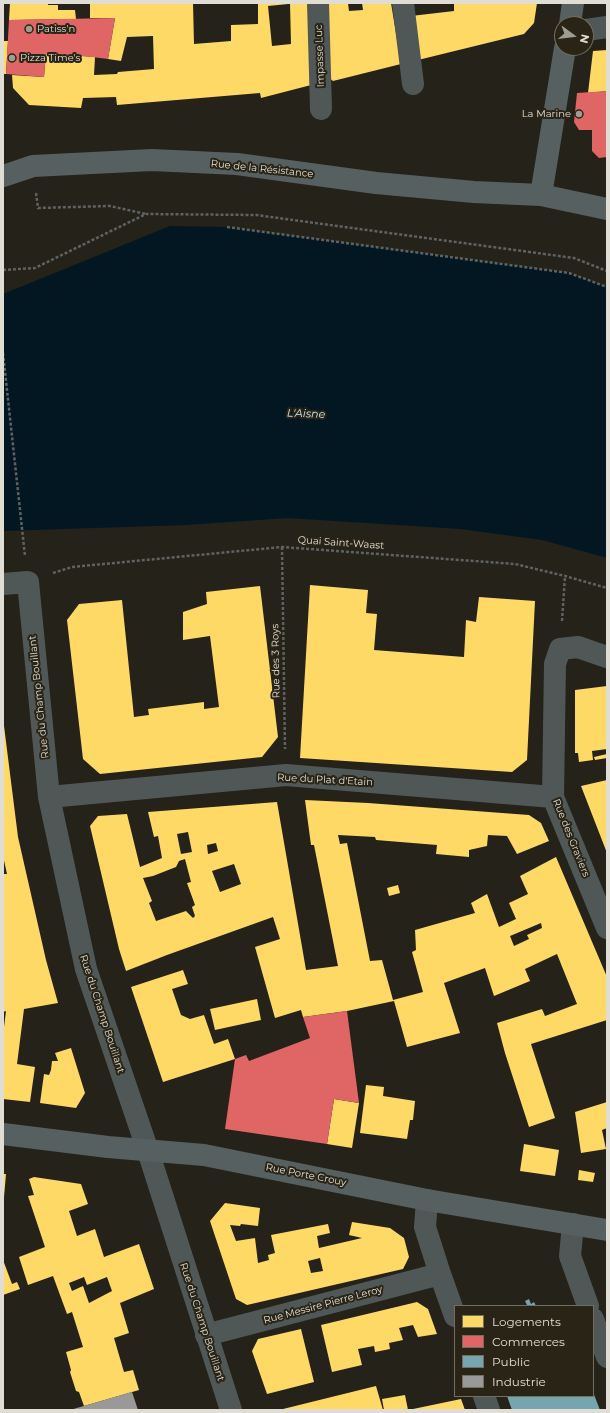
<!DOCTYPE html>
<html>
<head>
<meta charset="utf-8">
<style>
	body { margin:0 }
	#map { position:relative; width:610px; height:1413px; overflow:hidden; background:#25221a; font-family:Montserrat,sans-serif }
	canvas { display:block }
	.frame { position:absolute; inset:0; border:4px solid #e0ddd4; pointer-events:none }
	.legend { position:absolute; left:454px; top:1305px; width:140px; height:92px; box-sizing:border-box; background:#292416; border:1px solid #726e62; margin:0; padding:5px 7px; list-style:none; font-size:12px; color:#e0ddd4 }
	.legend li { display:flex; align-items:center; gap:8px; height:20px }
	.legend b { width:20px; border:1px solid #726e62 }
	.north { position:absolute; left:554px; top:16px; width:40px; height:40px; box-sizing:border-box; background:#292416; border:1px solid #726e62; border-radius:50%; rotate:105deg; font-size:11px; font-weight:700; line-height:16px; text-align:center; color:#e0ddd4 }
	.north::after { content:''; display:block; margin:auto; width:14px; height:18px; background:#9f9c93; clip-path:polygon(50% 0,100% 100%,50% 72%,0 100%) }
</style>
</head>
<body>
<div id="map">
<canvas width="610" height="1413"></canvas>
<div class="frame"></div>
<ul class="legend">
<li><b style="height:11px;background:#ffd966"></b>Logements</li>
<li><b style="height:11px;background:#e06666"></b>Commerces</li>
<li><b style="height:11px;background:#76a5af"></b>Public</li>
<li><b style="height:11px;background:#999"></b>Industrie</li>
</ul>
<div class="north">N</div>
</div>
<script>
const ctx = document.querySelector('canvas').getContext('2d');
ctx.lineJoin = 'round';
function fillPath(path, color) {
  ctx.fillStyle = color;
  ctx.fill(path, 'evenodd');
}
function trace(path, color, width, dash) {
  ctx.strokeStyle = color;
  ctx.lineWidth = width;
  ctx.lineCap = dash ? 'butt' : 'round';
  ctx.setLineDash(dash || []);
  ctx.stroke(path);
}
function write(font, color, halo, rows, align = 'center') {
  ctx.font = font + ' Montserrat,sans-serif';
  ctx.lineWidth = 4;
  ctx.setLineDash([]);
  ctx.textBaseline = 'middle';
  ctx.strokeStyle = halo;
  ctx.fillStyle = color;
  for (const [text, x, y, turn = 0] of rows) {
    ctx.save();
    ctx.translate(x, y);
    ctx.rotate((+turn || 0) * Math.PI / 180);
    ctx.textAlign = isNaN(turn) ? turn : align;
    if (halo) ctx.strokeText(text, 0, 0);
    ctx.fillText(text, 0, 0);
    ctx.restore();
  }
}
fillPath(new Path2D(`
	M170,226L227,227L569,273L607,287V558L542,540L460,529L288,518L186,525L3,531V294Z`), '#031723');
fillPath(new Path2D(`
	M10,3H48V5H58V10H75L76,19L9,20Z
	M90,3H193L194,44L231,41V25L258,24V3H288V4L268,6L272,46L291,44L290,3H312L315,84L261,98L260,93L117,105L116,97L83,98L81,108L29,105L13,88L12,75L44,77L46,53L95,57L94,75L117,74L118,72L154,69L153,36L127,37L121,61L108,59L115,18H90Z
	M324,3H348L349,11L363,10L362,3H391L401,64L333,81L327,76Z
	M454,3H537L534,23L524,34L418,60L411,16L454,11Z
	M3,41H8L6,74H3Z
	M607,50V91L588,93L593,51Z
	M310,585L368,590L366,613L377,614L374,650L464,657L466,620L476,622L479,597L535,601L527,760L512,772L300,758Z
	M260,586L278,737L262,757L100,774L83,759L67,620L79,604L122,600L134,717L149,715L148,709L204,702V709L219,707L210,636L183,640V612L207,604L206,592Z
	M607,686V749L592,751L593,760L579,762L578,753H575V690Z
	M3,718L18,837L46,960L58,1003L24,1009L17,1064L35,1067L30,1102L3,1099V1035L6,1011L3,1012V874H7L3,856Z
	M607,754V758L595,760L594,757Z
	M607,780V853L581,786Z
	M305,800L368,803L529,815L541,823L549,841L517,854L507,836L488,835L487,846L469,850V857L436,854L437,845L376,840L375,837L338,835L340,844L347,843L370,961L382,960L393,1000L423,992L412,952L416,950L415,930L475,913L471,903L487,894L499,927L516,919L509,903L528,894L520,876L556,857L607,977V1020L531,1044L555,1118L529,1127L505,1053L497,1023L542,1009L545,1016L577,1004L557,954L525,969L530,981L494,996L485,968L444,983L460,1033L407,1047L394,1001L347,1011L303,1017L301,1010L275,1018L255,947L280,939L273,917L167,955L126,971L119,949L90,826L98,816L127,814L140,867L162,858L158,836L154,837L148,812L277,802L306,970L338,966L314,845H311ZM188,832L192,852L181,854L177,834ZM216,843L218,851L208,854L207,845ZM185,859L191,882L187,883L195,905L192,907L195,916L193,918L186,911L156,921L149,903L152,901L143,878L153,876L176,867L179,861ZM234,864L241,884L220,892L212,871ZM541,923L542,928L527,935L529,939L514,946L510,936Z
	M398,885L400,893L389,896L387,888Z
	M183,970L188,984L172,989L181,1015L190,1019L204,1015L214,1044L228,1039L235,1059L163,1082L131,987Z
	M257,999L261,1020L215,1030L210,1009Z
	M71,1048L85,1093L76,1108L40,1103L44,1074L49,1075L51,1070L52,1061H58L55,1053Z
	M366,1085L384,1087L383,1096L415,1101L413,1120H410L407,1139L360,1133Z
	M334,1099L359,1103L352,1148L327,1144Z
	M607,1102V1128L602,1130L606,1149L581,1153L575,1112Z
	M524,1144L559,1150L555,1176L520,1171Z
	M579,1170L595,1173L593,1182L578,1180Z
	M3,1174H6L4,1197H3Z
	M34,1177L81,1184L88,1204L69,1211L77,1236L95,1229L104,1257L139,1244L154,1289L120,1303L129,1333L114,1338L124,1372L133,1370L139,1390L84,1406L79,1392L76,1391L70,1372L71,1370L66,1352L83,1347L72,1312L67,1314L53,1276L28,1285L19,1257L45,1247L28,1196L34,1195L29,1179ZM84,1277L87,1285L107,1277L112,1291L89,1303L83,1286L72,1291L69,1283Z
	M225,1203L260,1208L258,1226L241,1224L240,1226L230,1225L236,1241L255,1238L258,1263L269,1260L268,1255L275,1253L271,1235L328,1224L330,1233L317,1236L319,1248L362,1238L349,1235L352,1222L390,1228L404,1238L409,1257L403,1269L247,1305L236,1299L210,1221ZM320,1258L323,1271L311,1273L308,1261Z
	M3,1260L12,1284L17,1282L20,1289L3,1295Z
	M417,1302L428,1309L437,1334L418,1337L413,1325L399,1328L403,1340L389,1343L390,1349L375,1352L374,1346L358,1349L362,1365L332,1372L321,1325Z
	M301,1329L314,1382L267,1394L252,1351L258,1339Z
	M376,1386L383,1410H283V1409Z
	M405,1395L408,1410H384L382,1399Z
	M461,1399L465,1410H413V1409Z`), '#ffd966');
fillPath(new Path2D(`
	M115,18L108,59L92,57L46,53L44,77L6,74L9,20Z
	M607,91V157L599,158L592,151V130H579L574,122L577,93Z
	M347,1011L359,1103L334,1099L327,1144L225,1129L235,1059L246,1055L249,1061L310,1038L303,1017Z`), '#e06666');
fillPath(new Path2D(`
	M529,1299L531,1304L534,1302L536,1306H524L527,1305L525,1301Z
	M593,1392L600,1410H512L507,1396H593Z`), '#76a5af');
fillPath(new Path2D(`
	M132,1392L138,1410H70Z`), '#999');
trace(new Path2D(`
	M36,193L38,208L110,206L146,214
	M227,227L569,273L607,287
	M3,270L35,268L146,214L256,215L574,258L607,271
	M3,353L25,556
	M282,547L285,749
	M53,573L72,567L282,547L515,564L565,576L607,588
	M562,621L565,576`), '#5e6260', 2.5, [3, 2]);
trace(new Path2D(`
	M318,3L321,109
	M403,3L413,84
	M586,30L607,27
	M3,584L28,582L49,797L86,969L148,1151L231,1410
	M607,657L578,647L560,649L555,664L553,797L607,928
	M49,797L286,775L553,797
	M427,1200L425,1227L440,1274L455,1316
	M573,1224L570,1256L588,1306
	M593,1319L607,1357
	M206,1335L440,1274
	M484,1396L489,1410`), '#505857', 22);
trace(new Path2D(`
	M570,24L573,3
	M3,176L33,166L152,160L237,164L376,183L474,192L541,195L607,209
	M541,195L565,48
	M3,1134L108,1147L204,1155L427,1200L607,1230`), '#576060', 22);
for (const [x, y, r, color] of [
	[29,29,4,"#9f9c93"],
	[12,58,4,"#9f9c93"],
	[579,114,4,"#9f9c93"]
]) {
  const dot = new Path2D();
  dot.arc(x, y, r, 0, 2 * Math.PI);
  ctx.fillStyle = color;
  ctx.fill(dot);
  trace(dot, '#292416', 1.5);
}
write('10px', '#e0ddd4', '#292416', [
	["Patiss'n",37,29],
	["Pizza Time's",20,58],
	["La Marine",571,114,"right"]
], 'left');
write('10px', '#e0ddd4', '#292416', [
	["Impasse Luc",320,56,-92],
	["Rue de la Résistance",262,169,6],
	["Quai Saint-Waast",341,543,4],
	["Rue des 3 Roys",276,661,-91],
	["Rue du Champ Bouillant",39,697,-96],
	["Rue du Plat d'Etain",325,780,3],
	["Rue des Graviers",571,838,68],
	["Rue du Champ Bouillant",102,1014,72],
	["Rue Porte Crouy",306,1175,11],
	["Rue Messire Pierre Leroy",323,1305,-15],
	["Rue du Champ Bouillant",202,1322,72]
]);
write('italic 11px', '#c7e4f8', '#292416', [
	["L'Aisne",306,414,2]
]);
</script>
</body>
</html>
